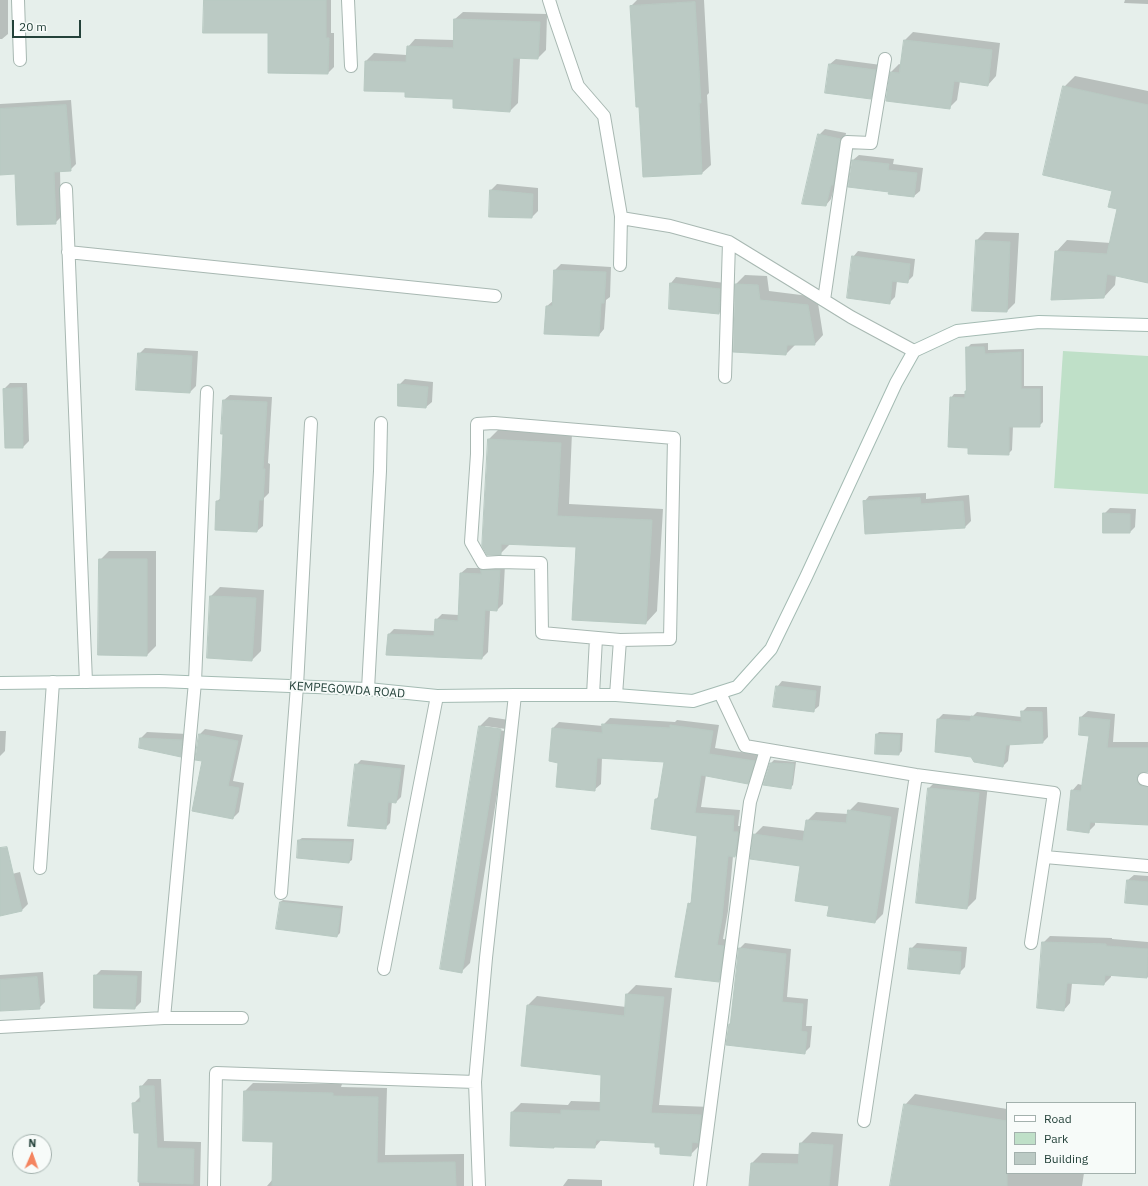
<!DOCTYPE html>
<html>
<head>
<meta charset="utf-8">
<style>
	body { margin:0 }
	#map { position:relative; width:1148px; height:1186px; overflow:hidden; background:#e6efeb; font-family:"IBM Plex Sans",sans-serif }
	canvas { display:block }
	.legend { position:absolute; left:1006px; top:1102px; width:130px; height:72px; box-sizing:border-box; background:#f7fbf9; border:1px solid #a3b1ad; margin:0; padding:5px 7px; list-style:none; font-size:12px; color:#24423a }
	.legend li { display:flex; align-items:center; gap:8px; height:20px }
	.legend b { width:20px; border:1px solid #a3b1ad }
	.north { position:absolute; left:12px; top:1134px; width:40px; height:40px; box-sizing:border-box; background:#f7fbf9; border:1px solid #a3b1ad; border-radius:50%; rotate:2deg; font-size:11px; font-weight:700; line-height:16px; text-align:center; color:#24423a }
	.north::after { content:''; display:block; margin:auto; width:14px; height:18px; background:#f4845f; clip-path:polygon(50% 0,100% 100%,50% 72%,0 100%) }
	.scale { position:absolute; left:12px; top:20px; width:69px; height:18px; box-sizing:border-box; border:2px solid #24423a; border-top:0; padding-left:5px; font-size:12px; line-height:14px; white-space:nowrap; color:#24423a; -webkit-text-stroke:3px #f7fbf9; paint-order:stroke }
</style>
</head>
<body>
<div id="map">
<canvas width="1148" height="1186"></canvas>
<ul class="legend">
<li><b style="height:5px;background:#fff"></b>Road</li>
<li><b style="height:11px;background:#bfe0c8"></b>Park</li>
<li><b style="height:11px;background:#bbcac4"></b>Building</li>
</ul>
<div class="north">N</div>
<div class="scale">20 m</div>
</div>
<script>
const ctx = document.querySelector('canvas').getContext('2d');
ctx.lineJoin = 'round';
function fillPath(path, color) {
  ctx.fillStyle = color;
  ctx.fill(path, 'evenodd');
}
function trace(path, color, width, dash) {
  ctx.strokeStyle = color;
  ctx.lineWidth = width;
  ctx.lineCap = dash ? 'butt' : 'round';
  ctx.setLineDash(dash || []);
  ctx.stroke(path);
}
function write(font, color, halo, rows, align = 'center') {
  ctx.font = font + ' "IBM Plex Sans",sans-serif';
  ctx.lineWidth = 3.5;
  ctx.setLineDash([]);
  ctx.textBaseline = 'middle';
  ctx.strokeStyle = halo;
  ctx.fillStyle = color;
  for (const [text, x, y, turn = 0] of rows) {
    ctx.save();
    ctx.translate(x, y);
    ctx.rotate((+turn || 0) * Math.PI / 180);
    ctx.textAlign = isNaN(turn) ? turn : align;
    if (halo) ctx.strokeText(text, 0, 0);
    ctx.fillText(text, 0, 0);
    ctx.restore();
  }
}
fillPath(new Path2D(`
	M1063,351L1148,356V494L1054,488Z`), '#bfe0c8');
fillPath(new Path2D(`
	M0,0H8V34L2,39H0Z
	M205,0H331V33H334V67L328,73L269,32Z
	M637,0H704L709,93L707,95L711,165L702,173L644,176L640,105L631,6Z
	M1125,0H1148V4L1124,3Z
	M463,12L547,14L546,50L538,58H520L518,103L510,111L454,98L406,92L366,61L374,53L407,55L408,47L415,39L454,40L455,19Z
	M913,32L1000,43L996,76L988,85L960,81L957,100L949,108L891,72L899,64L902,65L905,40Z
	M836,59L881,65L876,92L870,98L830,64Z
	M1075,76L1148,91V283L1116,275L1115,285L1104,297L1056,252L1067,240L1111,243L1118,208L1113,190L1064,87Z
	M71,100L76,164L70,170H60L61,217L55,223L16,173L0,174V104Z
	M825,129L846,133L838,179L836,181L831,199L826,205L819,135Z
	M859,155L894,159L893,164L923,168L920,191L914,196L890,191L853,160Z
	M497,184L538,188V211L532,217L490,216L491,190Z
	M985,232L1019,233L1015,303L1007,311L977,240Z
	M858,251L915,259L913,276L907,282L897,281L895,297L889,303L853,257Z
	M561,264L611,267L610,297L606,300L604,329L599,335L547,306L553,301L555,270Z
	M745,275L767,276L769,291L817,297L823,335L815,344L795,345L786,354L736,284Z
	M676,277L725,283V307L719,313L670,308L671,283Z
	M988,343V350L1024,349V386H1043V422L1039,426H1013L1012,450L1008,454L969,447L951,398L954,394H966L967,390V348L971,344Z
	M145,348L198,351L196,386L190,392L139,354Z
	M405,379L433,382L432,402L426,407L399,385Z
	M10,383H27L29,441L23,447L4,389Z
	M230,395L272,397L268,463L270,464L269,493L264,498L263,526L257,531L216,529L217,501L221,498L224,434V400Z
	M500,428L572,432L569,504L663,509L657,611L646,623L577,546L511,543L500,554L489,439Z
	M926,493V499L969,495L971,521L965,527L864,502L869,496Z
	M1110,508L1136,509L1135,527L1130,532L1104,514Z
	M109,551H156V646L147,655L100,560Z
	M505,564L503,604L497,610H490L488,652L482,658L388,635L394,629L435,631L436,620L442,614L459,615L461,573L467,568H484Z
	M220,587L264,590L261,651L252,660L211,596Z
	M782,681L821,686L819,706L813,711L777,687Z
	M1027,707H1047L1048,737L1043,742L1010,744L1008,761L1003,766L971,756L938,719L943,714L973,716L977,712L1022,717V712Z
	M1088,711L1115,714L1113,742H1148V772L1143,771V775L1148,780V824L1095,821V825L1089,831L1072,791L1078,784L1082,785L1090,735L1080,734L1081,717Z
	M489,717L509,720L470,963L461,972L441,968L480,726ZM485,726L506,729L505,731L485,728Z
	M610,718L675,722L677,720L719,725L715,748L760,755L754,776L747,783L706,775L701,807L740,810L738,826H744L741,850L735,856H733L728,911L723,939L729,940L725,974L719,980L689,904L693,900L698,835L656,799L659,796L665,761L602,757L601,784L594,790L560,762L553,728L559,722L603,726V725Z
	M205,729L243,735L233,781L244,783L239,812L233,818L203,760L200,734Z
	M0,731H6L5,751L0,756Z
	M147,732L187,734L186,750L180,756L141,738Z
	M879,732L903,733L902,751L899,754L877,734Z
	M361,760L405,765L401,797L396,802L392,801L390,823L385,828L356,765Z
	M774,760L796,762L793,785L790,788L771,763Z
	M938,779L988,784L976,899L967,908L929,788Z
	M858,802L899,808L883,914L875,922L830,905L801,865L754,835L763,826L806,831L807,821L816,812L848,814L849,811Z
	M302,838L354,839L352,860L349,862L299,840Z
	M20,872L28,904L22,910L0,915V877Z
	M1134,875L1148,876V901L1128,880Z
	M283,900L343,906L340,933L337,936L280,902Z
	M1050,936L1112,938V939L1148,942V977L1111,975V977L1104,984L1072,983L1070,1003L1064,1010L1043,943Z
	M745,943L791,949L787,997L808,999L806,1026H812L810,1047L804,1053L731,1023L739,949Z
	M917,943L967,947L965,967L960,972L911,949Z
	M101,970L142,971L141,1002L135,1008L95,976Z
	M43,972L45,1002L39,1008L0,1010V975Z
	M636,985L672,988L659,1105L710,1107L707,1133L700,1140L699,1146L690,1155L661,1146L656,1142L602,1139L595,1147L512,1112L521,1103L568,1105L571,1101L601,1102L602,1074L528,1005L537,996L626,1007L627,994Z
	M148,1079H161L164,1141L201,1142L200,1186H139L140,1132L134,1103L141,1096V1087Z
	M253,1083L342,1084L341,1087L387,1088L385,1155L464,1154V1186H267L273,1179L274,1141L245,1091Z
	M915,1094L1007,1109V1173H1084L1082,1186H891L905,1105Z
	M812,1132L843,1134L838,1186H750L752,1163L762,1153L800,1154L801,1143Z
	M568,1179L602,1180V1186H563Z`), '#0003');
const building = new Path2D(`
	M204,0H326V38H329L328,74L268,73V33H203Z
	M695,2L701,103H699L702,174L643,177L639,107H636L630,6Z
	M454,19L540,22L538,59L513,58L510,112L453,108V99L405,97V92L364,91L365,61L406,62L407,46L453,48Z
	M904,40L992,50L988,86L954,81L950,109L886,101L890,72L899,73Z
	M829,64L876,70L871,99L825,93Z
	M1063,86L1148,105V283L1107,274L1104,298L1051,300L1055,251L1107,254L1117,209L1108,207L1112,191L1043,175Z
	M66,105L71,171L54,172L56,224L17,225L15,174L0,175V109Z
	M818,134L840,139L833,185H831L826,206L802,204Z
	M852,160L889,164L888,170L917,173L914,197L888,194L889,192L848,187Z
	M490,190L533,194L532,218L489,217Z
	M976,240L1010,242L1007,312L972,311Z
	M852,256L910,264L908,283L892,281L890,304L847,298Z
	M554,270L606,272L604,303H601L599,336L544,334L546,306H552Z
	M670,283L720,289L719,314L669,309Z
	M735,284L758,285L760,300L808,305L815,345H787L786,355L733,352Z
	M966,347H984L985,354L1021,352V389H1040V427H1009V455L968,454V448L948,447L950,397L965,398V391H966Z
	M138,353L192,356L190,393L136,390Z
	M398,384L428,387L426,408L398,406Z
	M22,388L23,448H5L3,389Z
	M223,400L267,402L263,469H265L263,500H259L257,532L215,530L216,501H220L223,434H221Z
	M488,439L561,443L557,516L652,520L646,624L572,620L576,547L501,544V555H487L482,546Z
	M920,498L921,504L963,501L965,528L865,534L863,501Z
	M1103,513L1130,514V533H1103Z
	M99,559H147V656L98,655Z
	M481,570H500L497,611L485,610L482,659L386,655L388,634L434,636L435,619L458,621L460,573L481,574Z
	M210,596L256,598L252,661L207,658Z
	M776,686L816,691L814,712L773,707Z
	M1021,711L1042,712L1043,743L1006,745L1003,767L974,762L971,757L935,752L937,719L970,721L971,716L1021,722Z
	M1080,717L1110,720L1107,748H1148V772H1142L1138,774L1137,778V781L1139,785L1148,787V825L1090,822L1089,833L1067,830L1071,790L1081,791L1089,736L1079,735Z
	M602,724L670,728V725L713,731L709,754L755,761L748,784L701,775L695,813L734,816L733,832H738L735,857L728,856L722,918L717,945L724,946L719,982L675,977L688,903L691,904L697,836L651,829L655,799H658L664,762L597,758L595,791L556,787L558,763L549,761L552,728L602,733Z
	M479,726L501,729L462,973L440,969Z
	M199,734L238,741L228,786L239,788L233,819L192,811L202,761L195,760Z
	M876,734L900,735L899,755L875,754Z
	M140,738L182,740L181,757L139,748Z
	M770,763L794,764L791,789L763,785Z
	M355,764L401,769L396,803L388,802L386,829L348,826Z
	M928,788L979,793L967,909L916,903Z
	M848,810L891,817L875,923L827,916L829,906L795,901L800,866L750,859L753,834L803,841L806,820L846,823Z
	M298,840L352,842L349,863L297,858Z
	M7,847L22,911L0,916V848Z
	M1127,880L1148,882V905L1125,903Z
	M280,902L341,909L337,937L276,929Z
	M1042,942L1106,944V946L1148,949L1147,978L1105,975L1104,985L1067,983L1064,1011L1037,1008Z
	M739,948L786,954L782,1002L803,1004L801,1031L807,1032L805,1054L726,1045L729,1024H730Z
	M910,948L961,952L960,974L908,969Z
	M94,975L137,976L135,1009L94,1008Z
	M37,977L40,1009L0,1011V980Z
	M626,994L664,997L651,1113L701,1115L698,1143L692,1142L691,1156L660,1154V1147H655V1143L596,1140L595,1148L554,1147V1148L510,1146L511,1112L561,1114V1110L600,1111L601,1075L521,1066L527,1005L624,1016Z
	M140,1086H154L157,1148L194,1149L193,1184L138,1182L139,1133H134L132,1103L140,1102Z
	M244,1091L333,1093V1096L378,1097L377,1163L455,1162L456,1186H272L273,1142L243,1141Z
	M904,1104L1007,1121V1186H890Z
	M800,1143L833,1145L829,1186H749L751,1163L798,1164Z`);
fillPath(building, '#bbcac4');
trace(building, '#b8c9c2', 1);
const street = new Path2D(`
	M18,0L20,60
	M348,0L351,66
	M549,0L554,16L578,86L604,116L621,216L620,265
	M66,189L86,682
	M621,218L670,226L729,242L796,283L851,317L914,351
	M68,252L495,296
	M824,300L847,142L871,143L885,59
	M725,377L729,242
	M368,689L380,471L381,423
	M720,693L745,746L916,775L1054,793L1031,943
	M593,695L596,638
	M616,695L620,640L670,639L674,438L494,423L477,424V454L471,542L483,563L499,562L541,563L542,633L620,640
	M1144,779L1148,780
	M1045,857L1148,866
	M40,868L53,682
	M281,893L297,686L311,423
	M384,969L437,696
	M164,1018H242
	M0,1027L164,1018L195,682L207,392
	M864,1121L916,775
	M214,1186L216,1073L475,1082
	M479,1186L475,1082L486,958L515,695
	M700,1186L750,802L766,750`);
const secondary = new Path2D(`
	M0,683L159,681L368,689L437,696L515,695H616L693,701L737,687L771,649L806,577L896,383L914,351L957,331L1039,322L1148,325`);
trace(street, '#a8b8b2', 14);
trace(secondary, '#a4bbb3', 14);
trace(street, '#fff', 12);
trace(secondary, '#fff', 12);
write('12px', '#24423a', '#f7fbf9', [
	["KEMPEGOWDA ROAD",347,690,4]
]);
</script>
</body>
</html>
